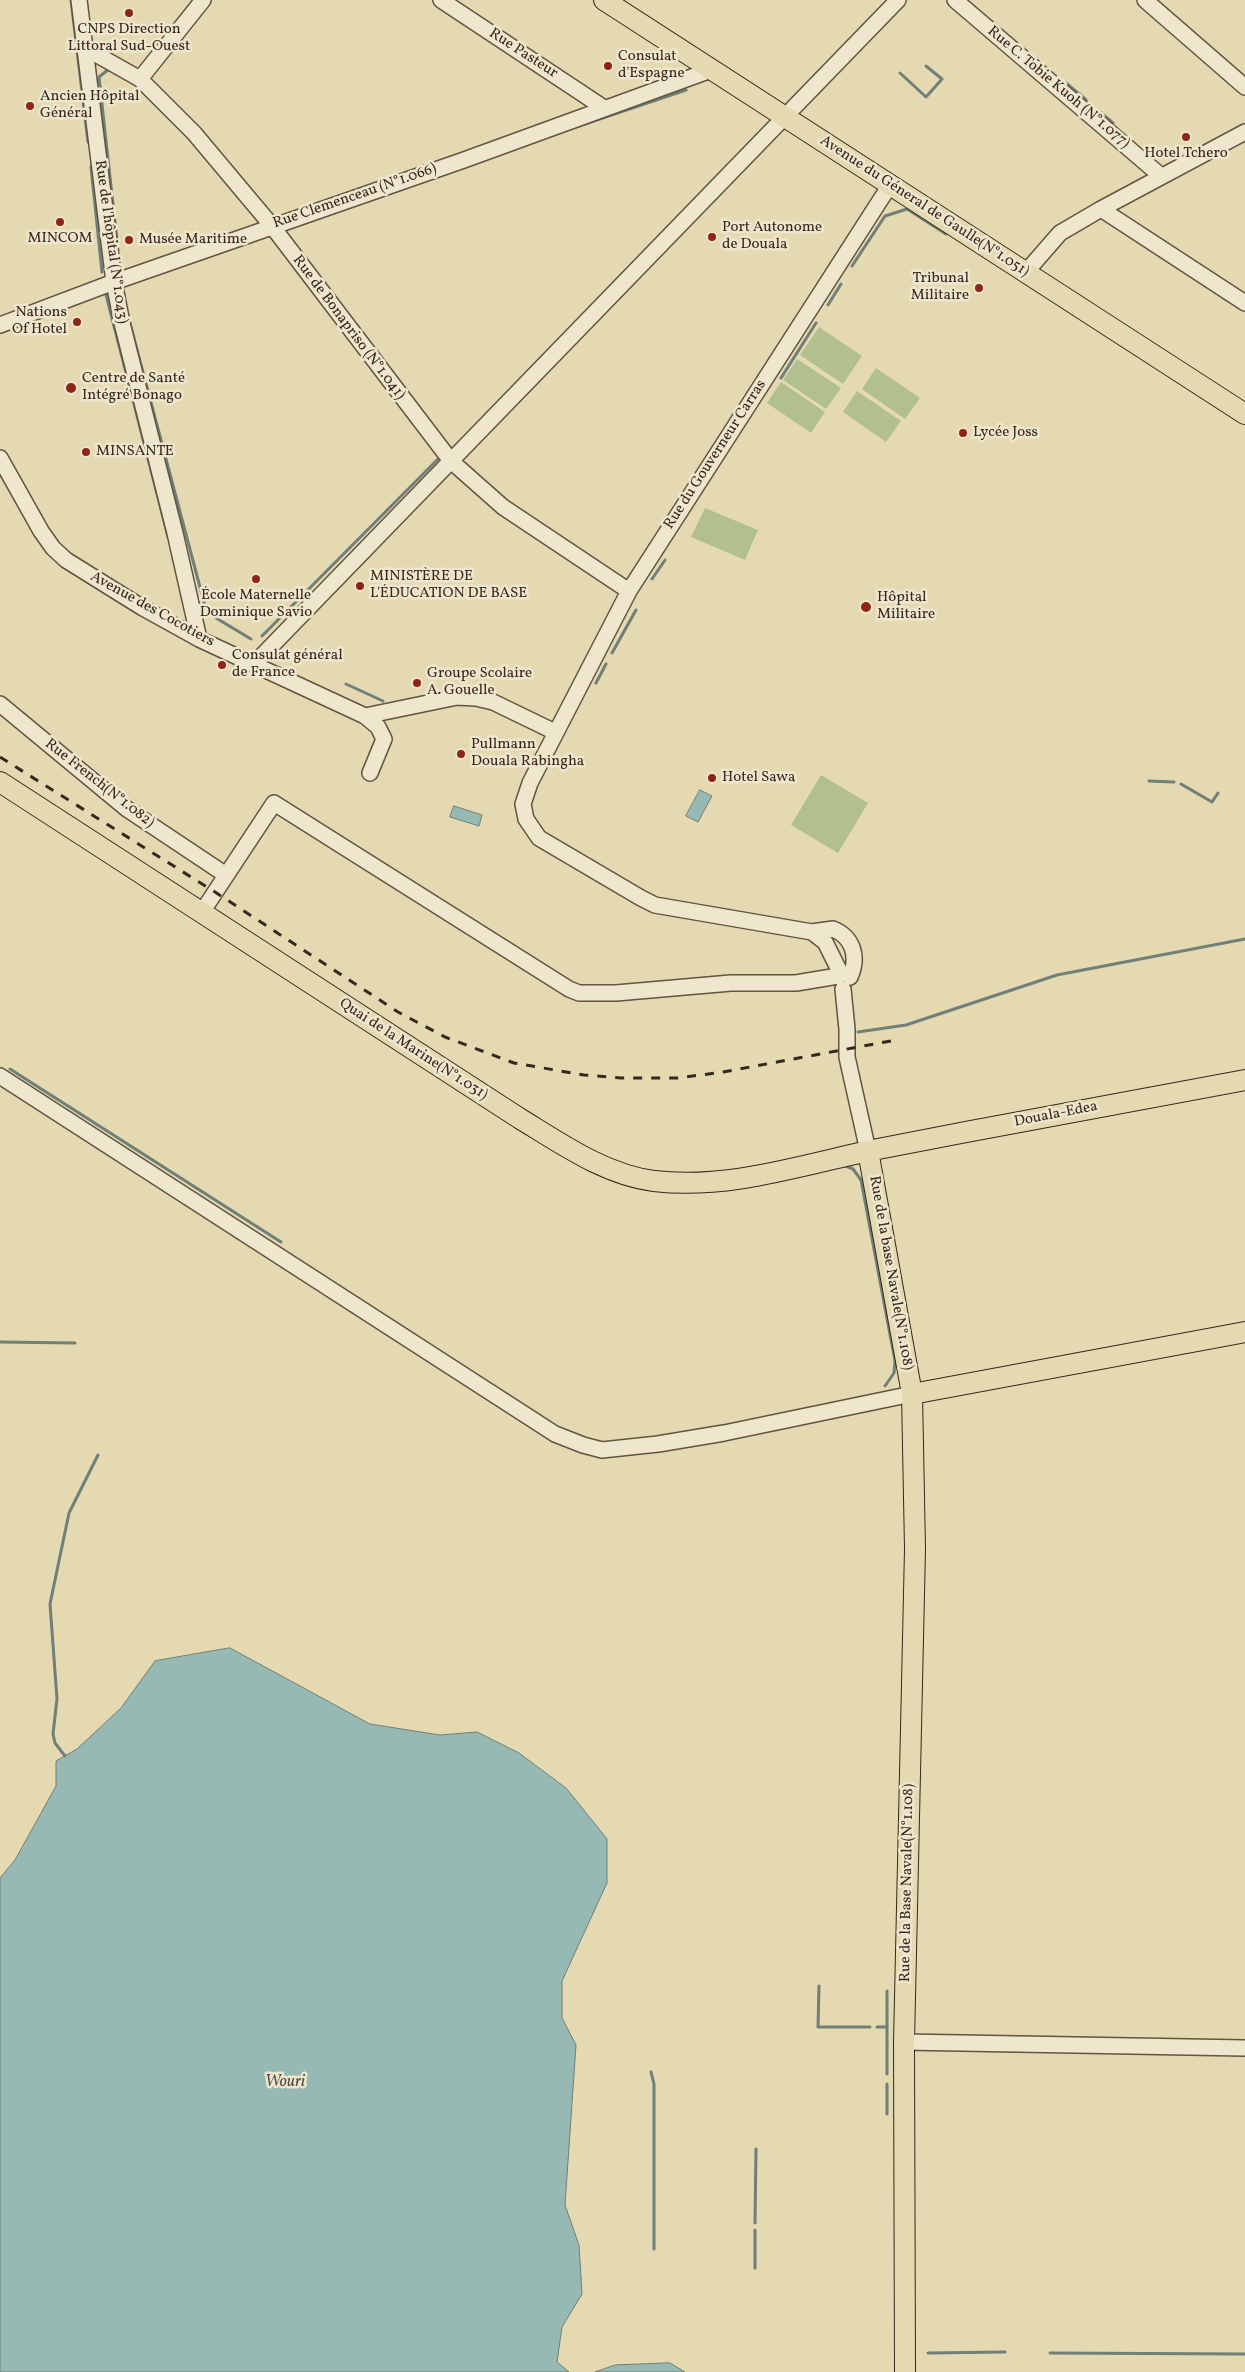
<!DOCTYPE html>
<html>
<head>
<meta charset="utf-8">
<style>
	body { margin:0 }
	canvas { display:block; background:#e5d9b2 }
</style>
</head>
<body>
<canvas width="1245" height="2372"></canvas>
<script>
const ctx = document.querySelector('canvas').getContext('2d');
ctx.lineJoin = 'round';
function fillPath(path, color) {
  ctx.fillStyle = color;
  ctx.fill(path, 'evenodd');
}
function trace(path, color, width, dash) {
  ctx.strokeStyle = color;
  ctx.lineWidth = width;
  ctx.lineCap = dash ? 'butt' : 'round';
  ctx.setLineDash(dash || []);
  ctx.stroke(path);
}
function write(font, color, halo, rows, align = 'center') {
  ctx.font = font + ' Vollkorn,serif';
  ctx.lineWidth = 5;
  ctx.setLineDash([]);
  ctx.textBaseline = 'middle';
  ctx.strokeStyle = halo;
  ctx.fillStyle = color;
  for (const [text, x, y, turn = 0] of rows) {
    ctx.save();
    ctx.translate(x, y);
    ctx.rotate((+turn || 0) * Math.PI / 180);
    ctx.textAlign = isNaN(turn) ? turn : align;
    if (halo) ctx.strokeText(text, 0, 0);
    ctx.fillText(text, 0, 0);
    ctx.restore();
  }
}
fillPath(new Path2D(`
	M819,327L862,356L843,384L800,355Z
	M797,359L841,388L826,409L783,380Z
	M876,368L920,398L905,419L862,389Z
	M781,382L825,412L811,433L767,403Z
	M857,391L901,421L886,442L843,412Z
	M705,508L758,530L745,560L691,537Z
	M821,775L868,803L838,853L791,825Z`), '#b1c08e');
const water = new Path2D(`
	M700,790L712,796L698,822L686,816Z
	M454,806L482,815L479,826L450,817Z
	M230,1648L370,1724L440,1735L477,1732L519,1753L566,1788L607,1839V1883L562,1981V2018L576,2045L565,2205L579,2245L582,2294L562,2327L557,2362L569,2372H0V1878L15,1860L56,1786V1761L77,1749L121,1708L155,1661Z
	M670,2363L685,2372H595L615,2365Z`);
fillPath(water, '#97b9b3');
trace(water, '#707f77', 1);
trace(new Path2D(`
	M71,0L88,142
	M109,69L99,77L118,250
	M900,73L926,97L942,79L926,66
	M1066,83L1079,94
	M1080,94L1086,100
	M1100,112L1113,123
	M561,132L686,90
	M91,167L102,272
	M852,266L885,216L907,209L946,234
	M105,291L168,537
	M828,305L841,284
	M127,312L205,606L211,615L251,639
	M781,378L816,323
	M652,579L665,560
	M262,636L442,455
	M275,649L281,653
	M612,653L636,610
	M596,683L606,664
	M346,684L383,701
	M1149,781L1174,782
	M1181,784L1212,802L1218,793
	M858,1032L906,1025L1057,975L1245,939
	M10,1069L281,1242
	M843,1165L853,1169L861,1180L895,1361L894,1373L885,1386
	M0,1342L75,1343
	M65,1756L55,1743L53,1734L57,1699L50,1604L69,1513L98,1455
	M819,1986L818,2027H870
	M877,2027H886
	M651,2072L654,2084V2249
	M887,2074V1991
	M887,2114V2084
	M755,2223L756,2149
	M755,2268V2230
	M928,2353L1005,2352
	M1050,2353L1245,2354`), '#707f77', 3);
const minor = new Path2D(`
	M79,0L114,282L122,323L175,533L199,639
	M441,0L604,108
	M955,0L1161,176
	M1145,0L1245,87
	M85,48L140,79L194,133L272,226L451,461L503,507L629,591
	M140,79L203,0
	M1101,209L1245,303
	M1026,272L1060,233L1101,209L1245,132
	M0,325L114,282L464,160L711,70
	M0,458L41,531L53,548L66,560L143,608L199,639L365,716L457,697L476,698L493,702L555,732
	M254,664L898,0
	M0,704L127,809L226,875
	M365,716L378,727L384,739L370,773
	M202,912L274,803L569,989L579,993H616L731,983H796L838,976
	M812,932L833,929C853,937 859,957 850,977
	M841,974L825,942L812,932L655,905L641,898L539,838L526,819L523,804L530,783L629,591L890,185
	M843,989L847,1029V1057L868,1151
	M0,1076L555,1434L583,1445L602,1450L658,1444L724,1433L912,1394
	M904,2042L1245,2048`);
const major = new Path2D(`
	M604,0L1245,414
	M0,782L519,1118C560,1143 605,1175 654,1181C730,1190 804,1164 878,1149C1000,1125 1122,1103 1245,1080
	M868,1151L912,1394L915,1549L904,2042L905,2372
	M912,1394L1245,1332`);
trace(minor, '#615442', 18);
trace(major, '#35281c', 22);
trace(minor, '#eee6cd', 15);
trace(major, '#e5d9b2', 20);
trace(new Path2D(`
	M0,757L215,892L398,1012L445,1037L514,1063L584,1075L621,1078H678L723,1072L896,1040`), '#35281c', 3, [9, 9]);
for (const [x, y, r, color] of [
	[129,13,5,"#8f2418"],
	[608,66,5,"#8f2418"],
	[30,106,5,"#8f2418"],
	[1186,137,5,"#8f2418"],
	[60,222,5,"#8f2418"],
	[712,237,5,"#8f2418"],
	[129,240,5,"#8f2418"],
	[979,288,5,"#8f2418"],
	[77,322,5,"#8f2418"],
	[71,388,6,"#8f2418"],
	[963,433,5,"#8f2418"],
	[86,452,5,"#8f2418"],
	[256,579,5,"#8f2418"],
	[360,586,5,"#8f2418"],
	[866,607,6,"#8f2418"],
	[222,665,5,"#8f2418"],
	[417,683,5,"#8f2418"],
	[461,754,5,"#8f2418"],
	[712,778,5,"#8f2418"]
]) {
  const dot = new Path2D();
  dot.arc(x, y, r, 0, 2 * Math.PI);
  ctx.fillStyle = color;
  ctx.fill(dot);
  trace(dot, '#eee6cd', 2);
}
write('15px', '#35281c', '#eee6cd', [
	["CNPS Direction",129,30,"center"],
	["Littoral Sud-Ouest",129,47,"center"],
	["Consulat",618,57],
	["d'Espagne",618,74],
	["Ancien Hôpital",40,97],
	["Général",40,114],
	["Hotel Tchero",1186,154,"center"],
	["Port Autonome",722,228],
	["de Douala",722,245],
	["MINCOM",60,239,"center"],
	["Musée Maritime",139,240],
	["Tribunal",969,279,"right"],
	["Militaire",969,296,"right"],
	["Nations",67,313,"right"],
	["Of Hotel",67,330,"right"],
	["Centre de Santé",82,379],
	["Intégré Bonago",82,396],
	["Lycée Joss",973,433],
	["MINSANTE",96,452],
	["MINISTÈRE DE",370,577],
	["L'ÉDUCATION DE BASE",370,594],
	["École Maternelle",256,596,"center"],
	["Dominique Savio",256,613,"center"],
	["Hôpital",877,598],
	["Militaire",877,615],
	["Consulat général",232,656],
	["de France",232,673],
	["Groupe Scolaire",427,674],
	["A. Gouelle",427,691],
	["Pullmann",471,745],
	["Douala Rabingha",471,762],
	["Hotel Sawa",722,778]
], 'left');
write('15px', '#35281c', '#eee6cd', [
	["Rue Pasteur",523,54,33],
	["Rue C. Tobie Kuoh (N°1.077)",1058,88,40],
	["Rue Clemenceau (N°1.066)",355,197,-19],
	["Avenue du Géneral de Gaulle(N°1.051)",924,207,33],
	["Rue de l'hôpital (N°1.043)",110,242,82],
	["Rue de Bonapriso (N°1.041)",348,328,53],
	["Rue du Gouverneur Carras",716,455,-57],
	["Avenue des Cocotiers",152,610,29],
	["Rue French(N°1.082)",99,784,38],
	["Quai de la Marine(N°1.031)",413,1050,33],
	["Douala-Edea",1056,1115,-11],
	["Rue de la base Navale(N°1.108)",890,1273,80],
	["Rue de la Base Navale(N°1.108)",908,1883,-89]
]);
write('italic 16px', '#4e4c42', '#eee6cd', [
	["Wouri",285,2083]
]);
</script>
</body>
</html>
